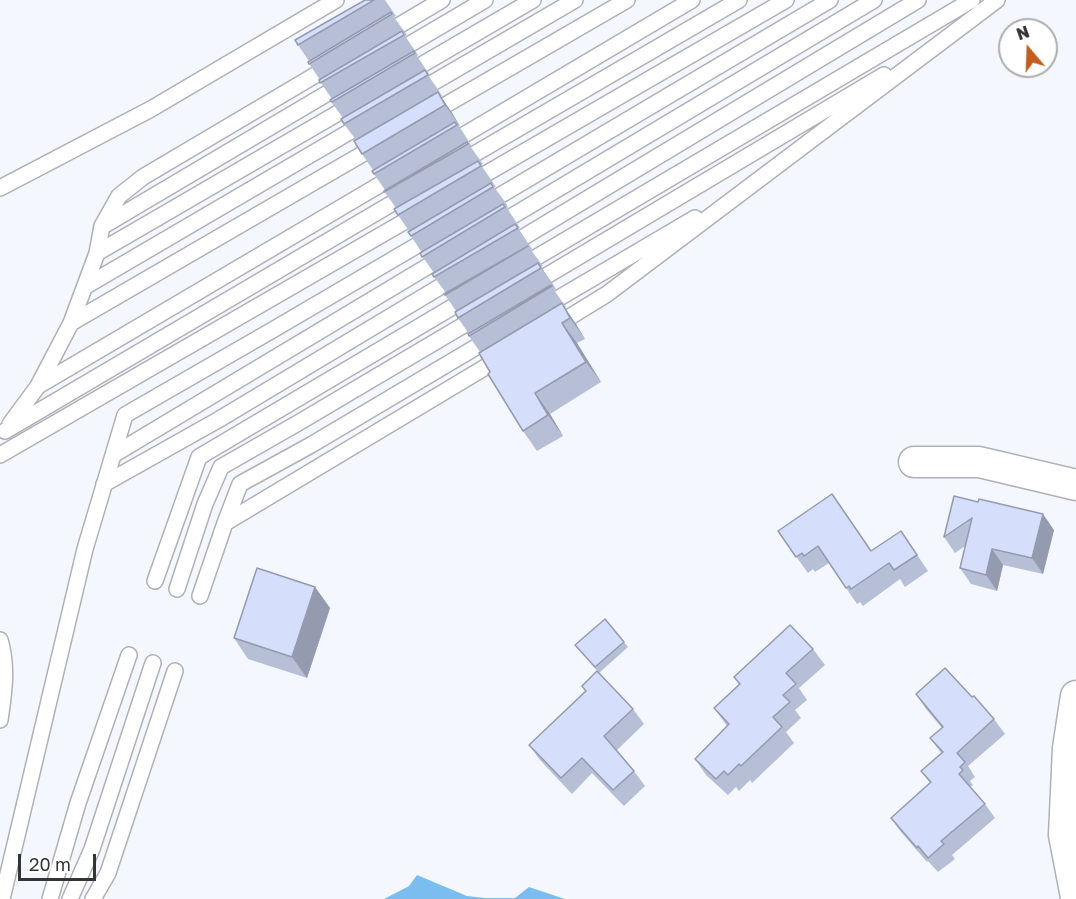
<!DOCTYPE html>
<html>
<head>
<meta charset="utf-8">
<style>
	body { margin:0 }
	#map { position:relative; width:1076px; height:899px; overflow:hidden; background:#f4f7fe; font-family:"Golos Text",sans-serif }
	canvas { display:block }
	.north { position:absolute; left:998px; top:18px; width:60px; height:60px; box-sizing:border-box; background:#fff; border:2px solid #adaeaf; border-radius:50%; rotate:341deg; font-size:16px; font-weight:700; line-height:24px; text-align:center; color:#333436 }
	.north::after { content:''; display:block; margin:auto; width:21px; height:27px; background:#c05f1e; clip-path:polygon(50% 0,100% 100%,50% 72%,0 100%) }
	.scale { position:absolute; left:18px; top:854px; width:78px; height:27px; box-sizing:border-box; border:3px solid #333436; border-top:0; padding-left:8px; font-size:18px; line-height:21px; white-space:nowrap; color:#333436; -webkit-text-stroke:4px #fff; paint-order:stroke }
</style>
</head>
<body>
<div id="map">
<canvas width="1076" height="899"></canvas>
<div class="north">N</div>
<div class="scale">20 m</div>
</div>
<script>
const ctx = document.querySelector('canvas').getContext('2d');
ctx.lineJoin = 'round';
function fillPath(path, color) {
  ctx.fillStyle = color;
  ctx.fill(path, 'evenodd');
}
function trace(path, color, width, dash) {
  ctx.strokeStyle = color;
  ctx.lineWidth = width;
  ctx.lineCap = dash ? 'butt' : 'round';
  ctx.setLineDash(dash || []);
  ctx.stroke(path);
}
fillPath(new Path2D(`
	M417,875L467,896L485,898H515L529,887L565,899H384L409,886Z`), '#7cbdf0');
const lane = new Path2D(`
	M383,35L442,0
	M395,53L485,0
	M406,74L533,0
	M417,92L575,0
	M430,114L627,0
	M447,145L692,0
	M459,163L739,0
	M470,183L786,0
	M0,188L151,109L336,0
	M484,205L830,0
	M103,226L343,84
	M494,227L874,0
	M507,247L918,0
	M97,253L357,102
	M520,267L972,0
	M531,285L884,75
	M86,286L368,121
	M542,308L695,218
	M71,323L378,145
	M555,326L607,294L997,0
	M38,386L398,174
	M10,424L38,386L71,323L97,253L102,226L119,196L143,177L334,64
	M5,431L408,194
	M0,455L421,212
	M113,455L445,256
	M104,484L218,420L458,276
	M225,523L240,484L311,445L493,337
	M155,581L199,457L471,296
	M177,589L205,504L221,467L298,423L479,316
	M200,596L225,523L504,356
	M0,640C8,667 4,693 0,720
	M2,899L85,549L125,415L276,328L433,236
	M50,899L78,803L129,655
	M70,899L92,849L153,663
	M93,899L108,873L175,671`);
const street = new Path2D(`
	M914,462H979L1076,485
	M1076,696L1068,748L1064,835L1076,897`);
trace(lane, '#afb1b7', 18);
trace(street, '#afb1b7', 33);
trace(lane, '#fff', 15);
trace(street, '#fff', 30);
fillPath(new Path2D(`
	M365,0H385L396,16L394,17L407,35L405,36L418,55L417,56L429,74L428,75L439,91L442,96L441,97L452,113L460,126H459L471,145L470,146L483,164L481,165L492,181L496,187H494L506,203L508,208H507L520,228H518L532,249L531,250L543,266L541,267L552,283L556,289L554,290L566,307L565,308L585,339L577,343L601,382L550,414L563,436L537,451L523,431L490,372L480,352L469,336V334L458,318L456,311L445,295L446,293L432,274L434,273L420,253H422L411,236L409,231L398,215L396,208L384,191L385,190L374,174L373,170L362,154L356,140L344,124L343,118L330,100L332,99L319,80H320L308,62L309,61L298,45Z
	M978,502L1054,530L1043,574L1003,565L997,591L971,584L960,568L965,546L955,553L944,537Z
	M778,531L872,551L901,531L928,571L905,587L900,579L863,606L860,602L857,604L829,563L815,572L813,569L808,573Z
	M315,587L330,608L307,678L248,659L234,638Z
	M624,642L628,647L599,673L575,645Z
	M813,649L825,665L799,688L807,700L795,710L801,718L786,732L794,743L752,783L750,780L739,791L736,787L728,795L706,775L695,759L727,726L714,708L739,684L734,677Z
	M582,686L633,709L644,724L617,750L634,771L645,786L624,806L592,773L572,794L540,760L529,745L585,691Z
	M916,694L972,697L994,719L1005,734L968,766L975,777L970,781L973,785L970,787L985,804L995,818L952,855L955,859L938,872L928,861L927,862L901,832L891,818L930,783L921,771L941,753L930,738L942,728L926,709Z`), '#b7bfd7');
fillPath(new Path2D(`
	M438,92L452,113L460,126L445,105Z
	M538,263L552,283L556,289L541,268Z
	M562,303L576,324L585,339L570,318Z
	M562,323L577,343L601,382L586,362Z
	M535,393L550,414L563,436L548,415Z
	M1043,514L1054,530L1043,574L1032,558Z
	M992,549L1003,565L997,591L986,575Z
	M315,587L330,608L307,678L292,657Z`), '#959baf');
const building = new Path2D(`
	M365,0H374L298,45L295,40Z
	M391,12L392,14L309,64L308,62Z
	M402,31L404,35L320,83L319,80Z
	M414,51L415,53L332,102L330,100Z
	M425,70L428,75L344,124L341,119Z
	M438,92L445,105L362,154L354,141Z
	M455,122L457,125L374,174L372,171Z
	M467,142L468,144L384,192V191Z
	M478,161L481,166L398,215L394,209Z
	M491,183L493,187L411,236L408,232Z
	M503,204L505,207L422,257L420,253Z
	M515,224L518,228L434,277L432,274Z
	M528,246L445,295L444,294Z
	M538,263L541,268L458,318L455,312Z
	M551,285L552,286L469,336L468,334Z
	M562,303L570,318L562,323L586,362L535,393L548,415L523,431L488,374L490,372L479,353Z
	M832,494L871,551L901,531L917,555L894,570L889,563L851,589L849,586L846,588L818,546L804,556L802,553L796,557L778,531Z
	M954,496L978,502L979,499L1043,514L1032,558L992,549L986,575L960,568L972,518L944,537Z
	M257,568L315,587L292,657L234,638Z
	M605,619L624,642L595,667L575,645Z
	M790,625L813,649L786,673L796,684L783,695L790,702L773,717L782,727L741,766L739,764L728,775L724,771L716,779L695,759L729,724L714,708L740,684L734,677Z
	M945,668L972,697L974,696L994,719L957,753L965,762L960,767L963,770L959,774L985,804L941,841L944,844L928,858L918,846L917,848L891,818L931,782L921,771L943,752L930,738L943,727L916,694Z
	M597,671L633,709L604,736L634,771L613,790L582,758L561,778L529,745L586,691L582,686Z`);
fillPath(building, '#d5defa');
trace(building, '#959baf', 1.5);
</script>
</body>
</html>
